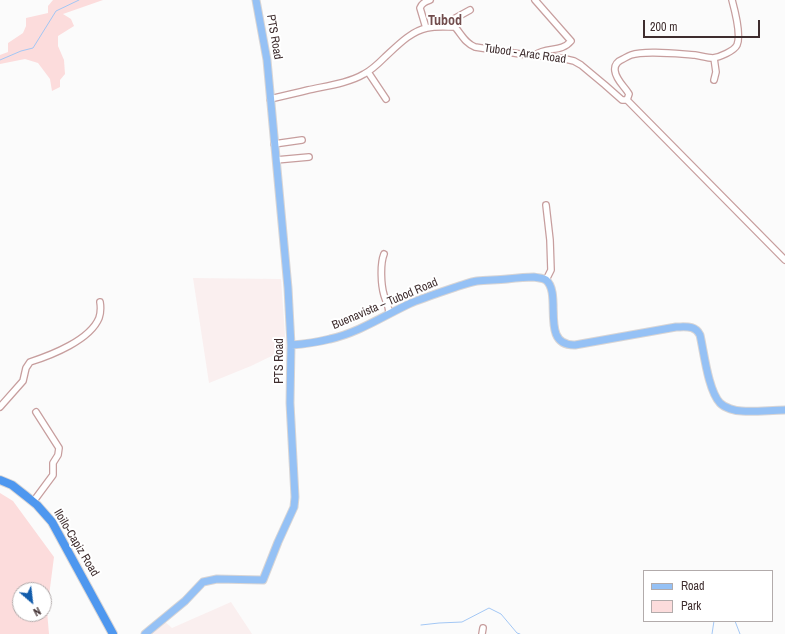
<!DOCTYPE html>
<html>
<head>
<meta charset="utf-8">
<style>
	body { margin:0 }
	#map { position:relative; width:785px; height:634px; overflow:hidden; background:#fbfbfb; font-family:"Archivo Narrow",sans-serif }
	canvas { display:block }
	.legend { position:absolute; left:643px; top:570px; width:130px; height:52px; box-sizing:border-box; background:#fff; border:1px solid #b2abab; margin:0; padding:5px 7px; list-style:none; font-size:12px; color:#3e2d2e }
	.legend li { display:flex; align-items:center; gap:8px; height:20px }
	.legend b { width:20px; border:1px solid #b2abab }
	.north { position:absolute; left:12px; top:582px; width:40px; height:40px; box-sizing:border-box; background:#fff; border:1px solid #b2abab; border-radius:50%; rotate:152deg; font-size:11px; font-weight:700; line-height:16px; text-align:center; color:#3e2d2e }
	.north::after { content:''; display:block; margin:auto; width:14px; height:18px; background:#125cab; clip-path:polygon(50% 0,100% 100%,50% 72%,0 100%) }
	.scale { position:absolute; left:643px; top:20px; width:117px; height:18px; box-sizing:border-box; border:2px solid #3e2d2e; border-top:0; padding-left:5px; font-size:12px; line-height:14px; white-space:nowrap; color:#3e2d2e; -webkit-text-stroke:3px #fff; paint-order:stroke }
</style>
</head>
<body>
<div id="map">
<canvas width="785" height="634"></canvas>
<ul class="legend">
<li><b style="height:5px;background:#95c1f5"></b>Road</li>
<li><b style="height:11px;background:#fcdcdc"></b>Park</li>
</ul>
<div class="north">N</div>
<div class="scale">200 m</div>
</div>
<script>
const ctx = document.querySelector('canvas').getContext('2d');
ctx.lineJoin = 'round';
function fillPath(path, color) {
  ctx.fillStyle = color;
  ctx.fill(path, 'evenodd');
}
function trace(path, color, width, dash) {
  ctx.strokeStyle = color;
  ctx.lineWidth = width;
  ctx.lineCap = dash ? 'butt' : 'round';
  ctx.setLineDash(dash || []);
  ctx.stroke(path);
}
function write(font, color, halo, rows, align = 'center') {
  ctx.font = font + ' "Archivo Narrow",sans-serif';
  ctx.lineWidth = 4;
  ctx.setLineDash([]);
  ctx.textBaseline = 'middle';
  ctx.strokeStyle = halo;
  ctx.fillStyle = color;
  for (const [text, x, y, turn = 0] of rows) {
    ctx.save();
    ctx.translate(x, y);
    ctx.rotate((+turn || 0) * Math.PI / 180);
    ctx.textAlign = isNaN(turn) ? turn : align;
    if (halo) ctx.strokeText(text, 0, 0);
    ctx.fillText(text, 0, 0);
    ctx.restore();
  }
}
fillPath(new Path2D(`
	M193,278L281,279L286,349L251,366L209,383Z
	M231,602L252,634H148L164,621L172,628Z`), '#faefef');
fillPath(new Path2D(`
	M53,0H103L63,14L71,19L74,26L58,36V46L64,60L65,74L60,80V87L52,91L50,79L38,63L25,59L0,64V55L8,52V43L23,33L26,26V18L48,13V6Z
	M0,493L13,501L54,557L47,611L49,634H0ZM20,590H44V614H20Z`), '#fcdcdc');
trace(new Path2D(`
	M0,60L21,51L33,48L56,11L79,0
	M735,621L740,634
	M421,625L439,623L462,622L489,608L501,614L517,633L520,634
	M712,634L714,621`), '#a3c7f4', 1);
const minor = new Path2D(`
	M441,26L470,10
	M426,28L420,8C422,3 425,2 430,0
	M535,55C547,46 561,53 571,41L535,0
	M714,58L716,72L714,80
	M368,72L386,99
	M270,99C283,96 296,93 308,90C326,86 349,83 364,74C372,70 379,63 385,57C397,46 411,31 427,28C437,26 446,27 455,27C462,35 465,43 475,47L520,54L561,58L574,61L581,65L605,85L622,100H627L629,94C625,87 616,80 615,71C614,65 618,61 623,59C625,58 628,56 631,55C645,50 679,54 695,55C701,56 708,58 713,58C720,57 734,51 737,45C741,36 735,11 732,0
	M627,100L785,260
	M274,144L302,140
	M276,160L309,157
	M546,205L550,240L551,270L546,280
	M384,254C380,264 381,285 384,295C386,302 389,306 389,313
	M0,407L23,381L26,368L30,362C52,355 90,340 99,318C101,312 101,308 100,302
	M33,502L53,475V463L58,455L59,448L36,412
	M482,634L483,628`);
const major = new Path2D(`
	M291,345C305,344 318,342 330,339C358,333 385,315 411,303C426,297 441,292 456,287C463,285 470,282 477,281C487,280 497,280 507,279C516,278 525,277 534,277C538,278 543,278 546,280C563,294 539,346 575,345L676,327C686,327 695,325 700,335C704,352 708,390 720,403C725,408 735,411 742,411C756,412 771,410 785,410
	M145,634L185,601L203,582L217,579L263,580L278,542L294,507L295,497L290,403L291,345L288,288L267,60L256,0`);
const highway = new Path2D(`
	M0,480L12,485L26,496L37,505L52,522L113,634`);
trace(minor, '#c79e9e', 8);
trace(major, '#d8d5d5', 9);
trace(highway, '#d8d5d5', 10);
trace(minor, '#fff', 5.5);
trace(major, '#95c1f5', 7);
trace(highway, '#4e97ef', 8);
write('12px', '#3e2d2e', '#fff', [
	["PTS Road",274,37,80],
	["Tubod - Arac Road",525,54,8],
	["Buenavista – Tubod Road",385,304,-23],
	["PTS Road",280,361,-90],
	["Iloilo-Capiz Road",76,543,59]
]);
write('bold 14px', '#714d4d', '#fff', [
	["Tubod",445,21]
]);
</script>
</body>
</html>
